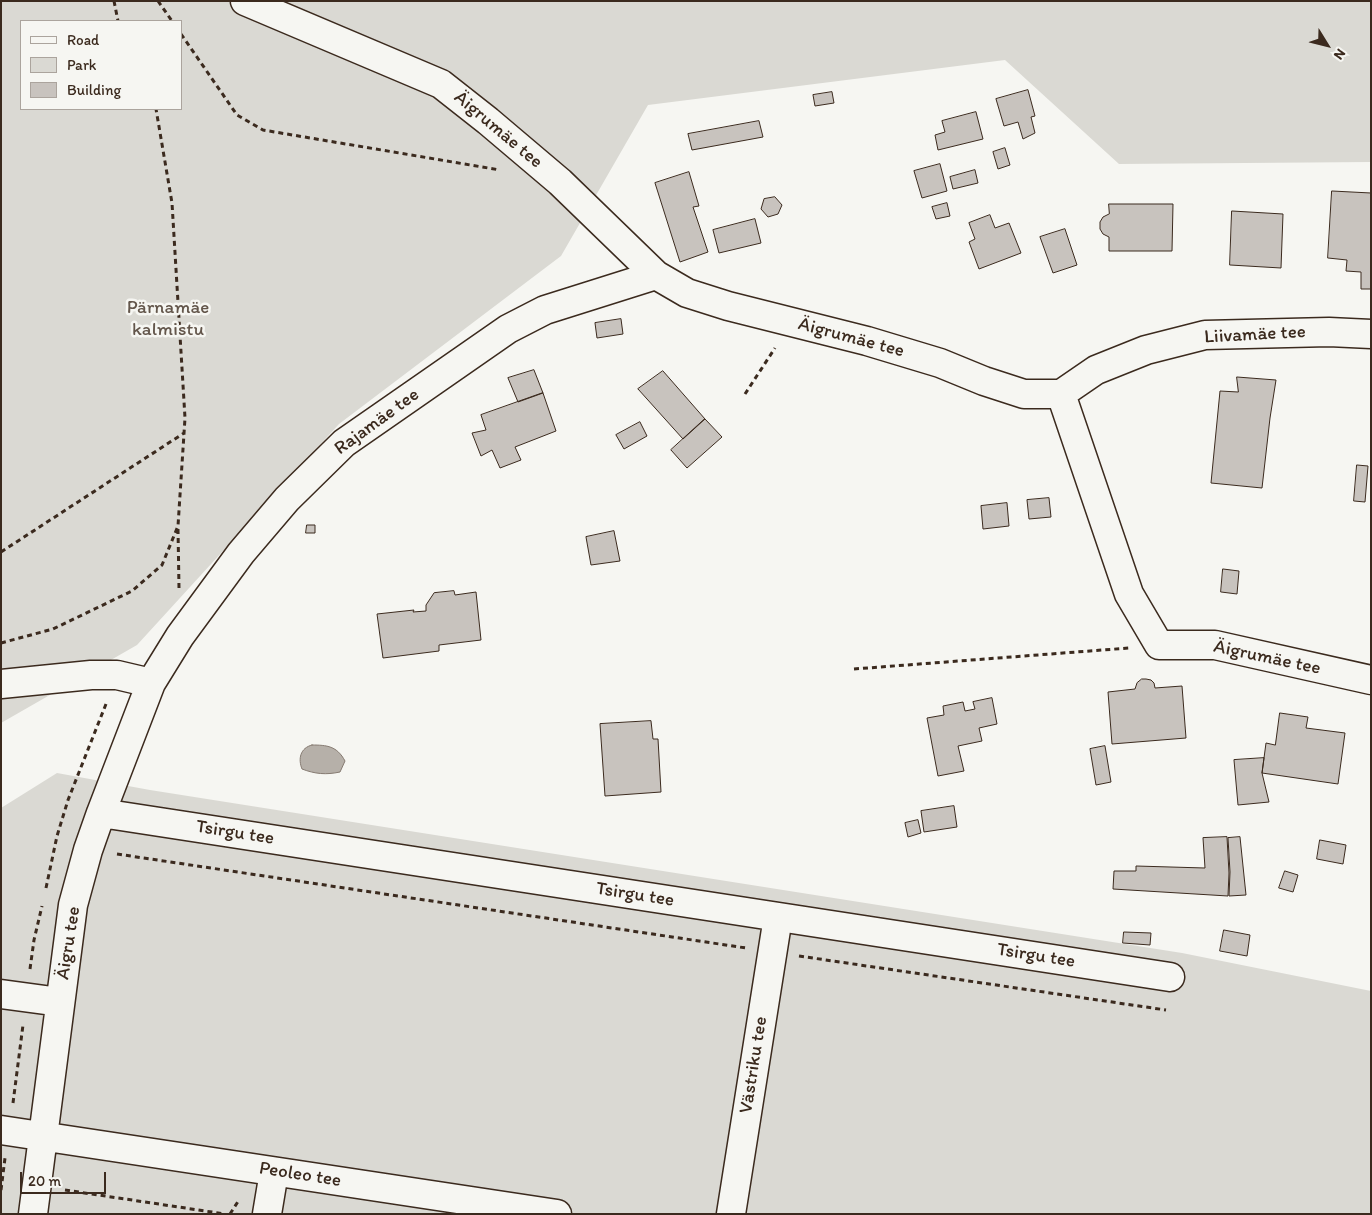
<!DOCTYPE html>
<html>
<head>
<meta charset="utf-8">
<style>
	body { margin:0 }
	#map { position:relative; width:1372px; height:1215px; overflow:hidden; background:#f6f6f2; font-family:Itim,sans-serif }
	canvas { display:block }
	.frame { position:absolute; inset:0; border:2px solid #3b2a1e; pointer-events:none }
	.legend { position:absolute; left:20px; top:20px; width:162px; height:90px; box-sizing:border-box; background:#f6f6f2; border:1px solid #aba49d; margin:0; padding:6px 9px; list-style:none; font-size:15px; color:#3b2a1e }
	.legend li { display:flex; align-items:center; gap:10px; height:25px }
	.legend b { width:25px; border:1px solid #aba49d }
	.north { position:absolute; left:1302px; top:20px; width:50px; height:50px; -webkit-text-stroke:4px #f6f6f2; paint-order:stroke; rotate:126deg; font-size:14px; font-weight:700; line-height:20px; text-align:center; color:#3b2a1e }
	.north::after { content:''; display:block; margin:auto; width:18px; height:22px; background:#3b2a1e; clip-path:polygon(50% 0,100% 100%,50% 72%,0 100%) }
	.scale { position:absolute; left:20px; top:1172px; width:86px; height:22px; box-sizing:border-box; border:2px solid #3b2a1e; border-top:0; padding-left:6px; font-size:15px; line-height:18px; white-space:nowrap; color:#3b2a1e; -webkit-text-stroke:4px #f6f6f2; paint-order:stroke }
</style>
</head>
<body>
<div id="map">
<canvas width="1372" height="1215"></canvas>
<div class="frame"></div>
<ul class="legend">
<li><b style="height:6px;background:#f6f6f2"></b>Road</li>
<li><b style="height:14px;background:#dad9d3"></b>Park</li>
<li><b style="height:14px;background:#c8c3be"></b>Building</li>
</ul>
<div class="north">N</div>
<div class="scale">20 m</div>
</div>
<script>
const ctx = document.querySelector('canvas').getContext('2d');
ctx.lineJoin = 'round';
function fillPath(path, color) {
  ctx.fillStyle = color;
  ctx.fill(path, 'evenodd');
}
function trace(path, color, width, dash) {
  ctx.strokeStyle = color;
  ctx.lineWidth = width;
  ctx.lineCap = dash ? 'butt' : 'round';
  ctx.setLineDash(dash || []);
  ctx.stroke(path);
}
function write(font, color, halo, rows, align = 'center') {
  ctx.font = font + ' Itim,sans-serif';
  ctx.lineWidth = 5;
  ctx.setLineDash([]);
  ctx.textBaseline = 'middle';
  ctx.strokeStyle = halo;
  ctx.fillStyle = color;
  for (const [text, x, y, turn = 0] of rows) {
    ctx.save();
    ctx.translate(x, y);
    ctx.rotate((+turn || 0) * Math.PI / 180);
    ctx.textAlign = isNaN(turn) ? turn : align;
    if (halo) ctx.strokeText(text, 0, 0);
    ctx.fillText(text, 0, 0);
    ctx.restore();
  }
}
fillPath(new Path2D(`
	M1,1H1371V162L1119,164L1005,60L648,105L561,256L339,424L137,645L1,723ZM21,21H181V109H21Z
	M57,773L150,790L1182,953L1371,991V1214H1V808Z`), '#dad9d3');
const water = new Path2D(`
	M312,745C327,745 337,746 345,761L340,772C326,775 315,774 302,769C298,759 300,748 312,745Z`);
fillPath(water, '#b6b0a9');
trace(water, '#857a71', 1);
const building = new Path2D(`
	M1028,90L1035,116L1031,117L1035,133L1023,139L1018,122L1004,126L996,99Z
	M832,92L834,103L815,106L813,95Z
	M976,112L983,139L938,150L935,135L945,132L942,121Z
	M759,121L763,137L692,150L688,134Z
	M1005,148L1010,165L998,169L993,152Z
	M940,164L947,191L922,198L914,171Z
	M975,170L978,183L953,189L950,177Z
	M689,172L699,206L693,207L708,252L680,262L655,183Z
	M1332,191L1371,193V289H1361V272L1346,271L1347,260L1328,258Z
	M775,197L782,205L778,214L768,217L761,209L764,199Z
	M947,203L950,216L936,219L932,207Z
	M1109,204H1173L1172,251H1109V237L1103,234L1100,229V222L1103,217L1109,214Z
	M1232,211L1283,214L1281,268L1230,265Z
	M990,215L995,228L1009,223L1021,253L979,269L969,242L975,239L969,223Z
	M755,219L761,243L719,253L713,230Z
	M1065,229L1077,265L1053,273L1040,237Z
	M621,319L623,334L597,338L595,323Z
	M534,370L543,393L518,402L508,378Z
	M663,371L705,419L683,439L638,389Z
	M1237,377L1276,380L1270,418L1262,488L1211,483L1220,391L1238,392Z
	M543,393L556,431L515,447L521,460L500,468L492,450L481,456L472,433L486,430L481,415Z
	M705,419L722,437L687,468L671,450Z
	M640,422L647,436L624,449L616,435Z
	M1357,465L1368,466L1365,502L1354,501Z
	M1049,498L1051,517L1029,519L1027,500Z
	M1007,503L1009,526L983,529L981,506Z
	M307,525H315V533H306Z
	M614,531L620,561L591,565L586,537Z
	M1223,569L1239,571L1237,594L1221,592Z
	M454,591L455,595L476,592L481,640L439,645V651L383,658L377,614L414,610L413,612L426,611V605L434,593Z
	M1142,679H1146L1151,680L1154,683L1155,688L1182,686L1186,738L1112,744L1108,692L1135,689L1137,683Z
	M992,698L997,724L979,728L982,741L958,746L964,771L938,776L927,718L944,715L943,706L963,702L965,711L975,709L973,702Z
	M1280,713L1308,717L1306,728L1345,733L1338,784L1262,773L1266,743L1275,745Z
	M651,721L653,739H658L661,792L605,796L600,724Z
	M1105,746L1111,782L1096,785L1090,749Z
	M1264,758L1262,773L1269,802L1238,805L1234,760Z
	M954,806L957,827L924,832L921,811Z
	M918,820L921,833L908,837L905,823Z
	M1227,837L1229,873L1228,896L1113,889L1114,871H1136V866L1205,868L1203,838Z
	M1240,837L1246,895L1229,896L1230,872L1228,838Z
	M1320,840L1346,845L1343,864L1317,859Z
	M1285,871L1298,875L1293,892L1279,888Z
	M1224,930L1250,935L1247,956L1220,951Z
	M1124,932L1151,933L1150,945L1123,943Z`);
fillPath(building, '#c8c3be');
trace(building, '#3b2a1e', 1);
const minor = new Path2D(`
	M245,1L441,84L488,121L560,182L656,275L687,293L728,306L867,341L940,363L984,381L1024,394H1061
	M1061,394L1129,594L1159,645H1215L1371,680
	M1061,394L1096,370L1146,350L1205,335L1329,332L1371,334
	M1,684L91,675H117L151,683
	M101,813L1170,977
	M1,994L60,1002
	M1,1130L557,1214
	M33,1214L73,905L88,850L101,813L151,683L180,636L241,553L287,499L344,443L508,329L545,310L656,275
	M267,1214L274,1172
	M731,1214L778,917`);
trace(minor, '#3b2a1e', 31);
trace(new Path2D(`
	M114,1L118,21
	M158,1L172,21
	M181,34L237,115L263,130L500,170
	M745,394L775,348
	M178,529L179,588
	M1,552L184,433
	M1,643L53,629L132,591L162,565L178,526L185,418L172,203L156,109
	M854,669L1129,648
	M117,854L746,948
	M46,888L57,836L68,800L106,704
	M799,956L1166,1010
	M30,969L34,940L42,906
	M13,1103L23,1025
	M1,1190L5,1158
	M65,1190L225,1214
	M230,1214L239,1200`), '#3b2a1e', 3, [5, 4]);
trace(minor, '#f6f6f2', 28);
write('19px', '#3b2a1e', '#f6f6f2', [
	["Äigrumäe tee",498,130,40],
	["Liivamäe tee",1255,335,-3],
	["Äigrumäe tee",851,338,15],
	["Rajamäe tee",377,422,-36],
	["Äigrumäe tee",1267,658,12],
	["Tsirgu tee",235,833,9],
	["Tsirgu tee",635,895,9],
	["Äigru tee",69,943,-81],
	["Tsirgu tee",1036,956,9],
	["Västriku tee",754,1065,-81],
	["Peoleo tee",300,1175,9]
]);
write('19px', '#63564b', '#f6f6f2', [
	["Pärnamäe",168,308],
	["kalmistu",168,330]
]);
</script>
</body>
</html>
